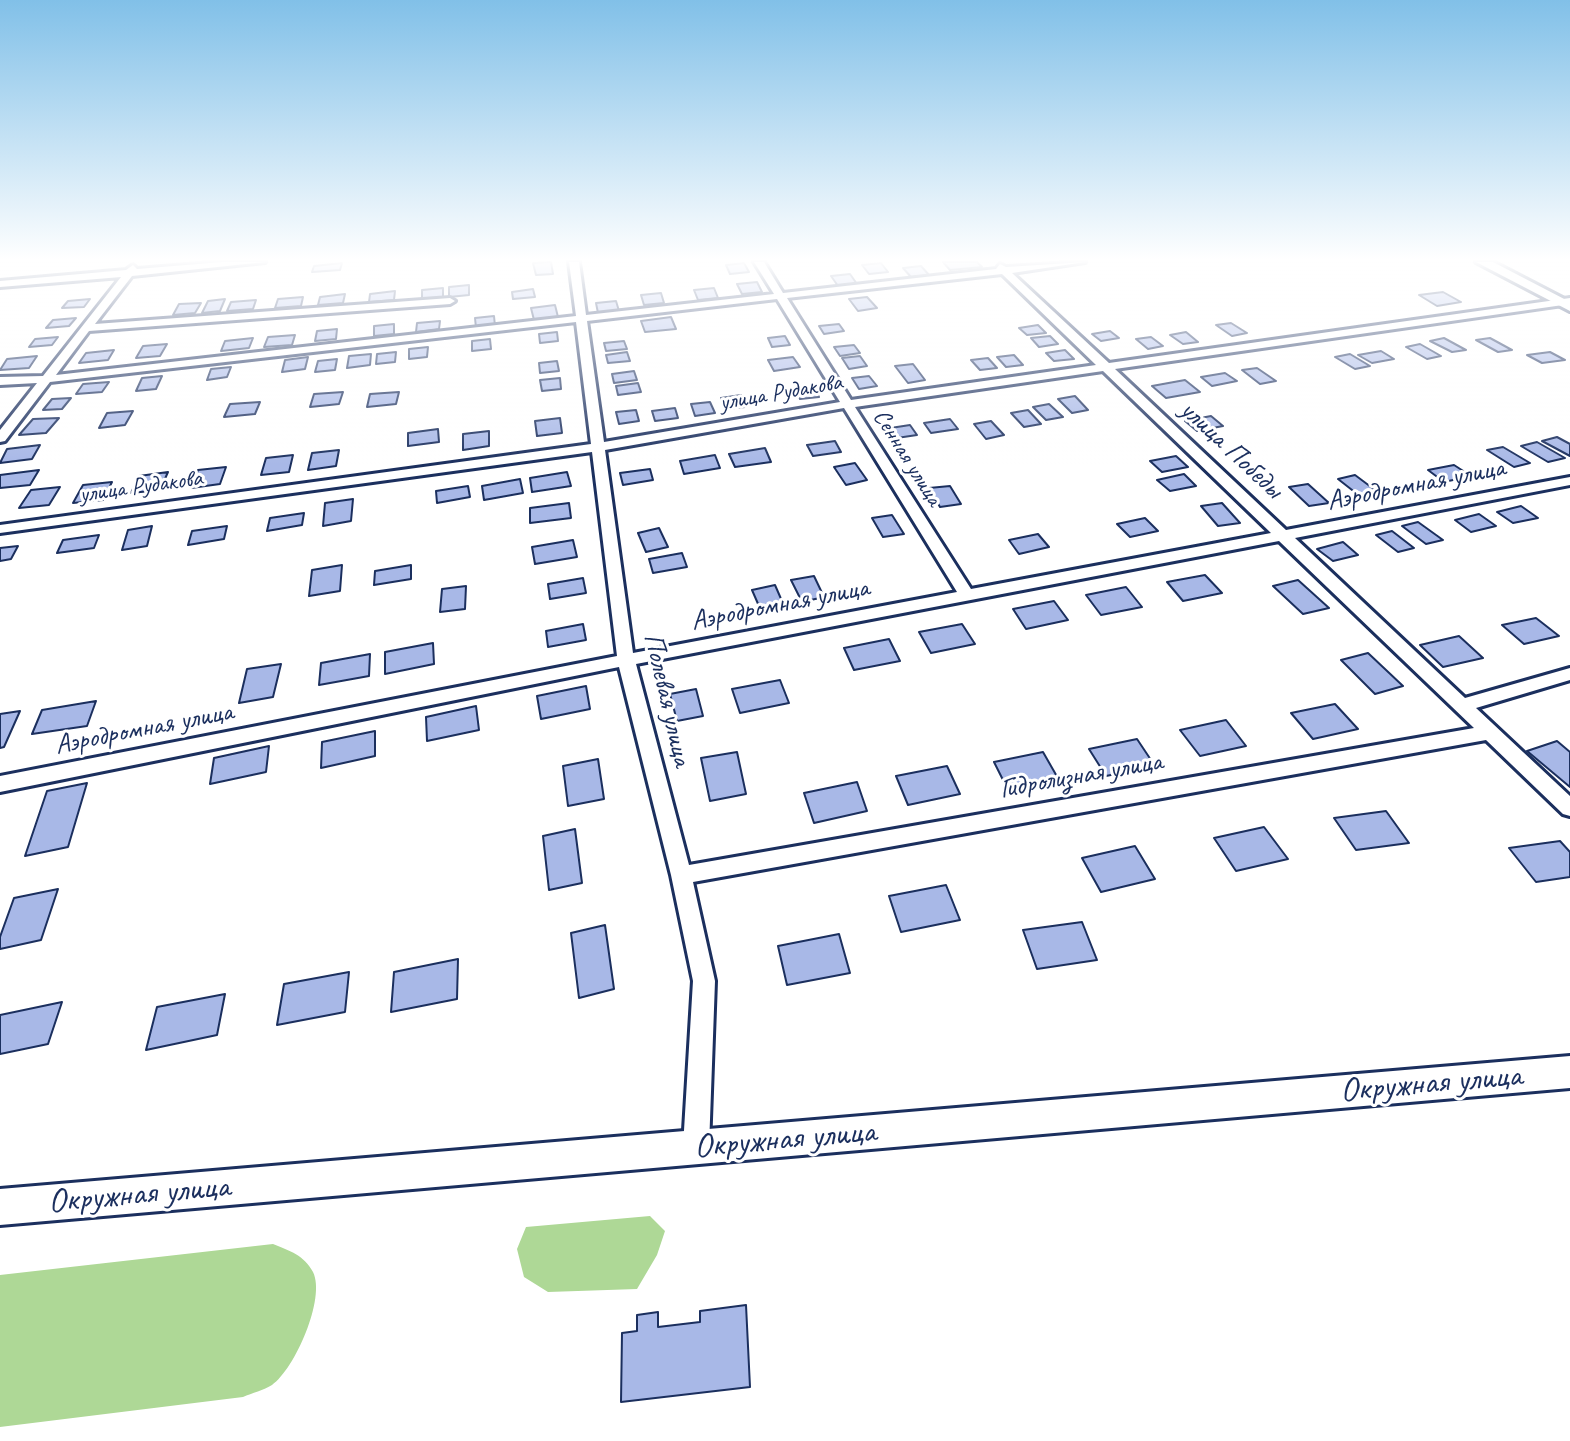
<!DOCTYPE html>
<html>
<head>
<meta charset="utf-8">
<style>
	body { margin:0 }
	canvas { display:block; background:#fff }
</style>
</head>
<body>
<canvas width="1570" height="1441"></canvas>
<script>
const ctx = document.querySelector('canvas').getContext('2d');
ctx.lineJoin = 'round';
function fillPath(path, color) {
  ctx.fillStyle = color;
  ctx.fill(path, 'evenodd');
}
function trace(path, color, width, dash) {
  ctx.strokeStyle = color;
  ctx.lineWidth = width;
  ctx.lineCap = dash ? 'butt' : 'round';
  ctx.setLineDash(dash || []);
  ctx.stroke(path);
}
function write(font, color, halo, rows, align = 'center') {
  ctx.font = font + ' Caveat,sans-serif';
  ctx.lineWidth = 6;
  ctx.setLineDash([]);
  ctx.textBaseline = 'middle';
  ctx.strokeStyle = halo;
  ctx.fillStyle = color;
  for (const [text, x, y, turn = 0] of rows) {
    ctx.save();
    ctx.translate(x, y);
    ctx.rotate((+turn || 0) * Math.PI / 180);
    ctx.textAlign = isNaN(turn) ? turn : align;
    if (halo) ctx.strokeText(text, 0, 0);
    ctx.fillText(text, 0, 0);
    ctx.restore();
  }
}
fillPath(new Path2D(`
	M650,1216L665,1231L657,1255L637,1289L548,1292L524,1277L517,1249L526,1227Z
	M273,1244C290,1251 304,1255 313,1272C326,1298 295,1369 272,1385C264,1390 252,1393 243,1397L0,1427V1275Z`), '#aed896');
const building = new Path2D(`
	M551,262L553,274L536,275L533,263Z
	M943,262H977L982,267L950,270Z
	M342,263L340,270L312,272L314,266Z
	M744,263L749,272L730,274L726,265Z
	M881,263L888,272L869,274L862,265Z
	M921,266L929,275L911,277L903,268Z
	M850,274L857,284L838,286L831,276Z
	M757,282L762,292L742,294L737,284Z
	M469,285V295L449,297V287Z
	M443,288V298L422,300V290Z
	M714,288L718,298L698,300L694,290Z
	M533,289L535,297L513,299L512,292Z
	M395,291L394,300L369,302L370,294Z
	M1443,292L1461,302L1437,306L1419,295Z
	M661,293L664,303L644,305L641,295Z
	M345,294L343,303L318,305L320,297Z
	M303,297L301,306L275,308L278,299Z
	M867,297L877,308L858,311L849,299Z
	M90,299L84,307L62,308L68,301Z
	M225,299L220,311L202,313L208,301Z
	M256,300L253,309L227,311L231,302Z
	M616,301L619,311L598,313L596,303Z
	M201,303L195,313L173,315L179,304Z
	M555,305L558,317L534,320L531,308Z
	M494,316L495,326L476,328L475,318Z
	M671,317L676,329L645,332L641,321Z
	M76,318L69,326L46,328L53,320Z
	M440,321L439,329L416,332L417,323Z
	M1231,323L1247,333L1232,336L1216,325Z
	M394,324V334L374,336V326Z
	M839,324L844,331L824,334L819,326Z
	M1038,325L1046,333L1027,335L1019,328Z
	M337,329L336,339L315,341L317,331Z
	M1110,331L1119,338L1101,341L1092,334Z
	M557,332L558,341L540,343L539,334Z
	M1186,332L1198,342L1183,344L1170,335Z
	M295,335L292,345L264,347L268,337Z
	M785,336L790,345L772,347L768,338Z
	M1050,336L1058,344L1039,347L1031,338Z
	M58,337L52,345L29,347L35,339Z
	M1151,337L1163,346L1148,349L1136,339Z
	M253,338L249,348L221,351L225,341Z
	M1444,338L1466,350L1452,352L1430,341Z
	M1490,338L1512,350L1498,352L1476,340Z
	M490,339L491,349L472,351V341Z
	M624,341L627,349L606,351L604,343Z
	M167,344L160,356L136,358L143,346Z
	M1420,344L1441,356L1427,359L1406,347Z
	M854,345L860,353L840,356L834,347Z
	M428,347L427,357L409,359V349Z
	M114,350L108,360L79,363L86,353Z
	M1065,350L1074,359L1054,361L1046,353Z
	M1381,351L1394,359L1372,363L1358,355Z
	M396,352L395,362L376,364L377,354Z
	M627,352L630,361L608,363L606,355Z
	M1550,352L1565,360L1542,363L1527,355Z
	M371,354L370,365L347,368L349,356Z
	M1350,354L1370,366L1355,369L1335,357Z
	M1014,355L1023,365L1006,367L997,357Z
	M37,356L29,368L0,370L7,359Z
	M860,356L867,366L849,369L842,358Z
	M308,357L305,369L282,372L285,360Z
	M793,357L800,367L774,371L768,360Z
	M988,358L997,368L980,370L971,360Z
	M337,359L335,370L315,372L318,361Z
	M557,361L559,371L540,373L539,363Z
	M913,364L925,380L908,383L895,366Z
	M231,367L227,377L207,380L211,369Z
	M1257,368L1276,381L1260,384L1242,370Z
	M634,371L637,380L614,383L612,374Z
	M1225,373L1237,381L1212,386L1201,377Z
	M162,376L156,389L136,391L142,378Z
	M869,376L877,386L859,389L852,378Z
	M560,378L561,389L542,391L540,380Z
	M1185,380L1200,392L1166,398L1152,386Z
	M109,382L102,392L76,394L83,384Z
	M638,383L641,392L618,395L616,386Z
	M813,386L819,397L800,399L795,388Z
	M343,392L339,404L310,407L314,394Z
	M399,392L396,404L367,407L370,394Z
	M741,395L745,407L726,409L721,398Z
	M1075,396L1088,410L1072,413L1058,399Z
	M71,398L62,409L43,410L52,399Z
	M260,402L255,414L224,417L230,404Z
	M710,402L715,413L695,416L691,404Z
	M1049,404L1063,417L1046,420L1033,407Z
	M675,408L678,418L655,421L652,411Z
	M636,410L639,421L619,424L616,412Z
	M1028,410L1041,424L1024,427L1011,413Z
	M133,411L125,425L99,428L107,413Z
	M1211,416L1223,426L1197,431L1185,421Z
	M59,418L46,433L19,435L33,419Z
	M560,418L562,433L537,436L535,421Z
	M950,419L958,429L931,433L924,423Z
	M991,421L1004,435L986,439L974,424Z
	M910,425L917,435L890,439L884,429Z
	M438,429L439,442L408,446V433Z
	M489,431V446L463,450V434Z
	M1557,437L1570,444V456L1542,441Z
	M835,441L841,452L813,456L807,445Z
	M1537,442L1565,458L1548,462L1521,446Z
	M40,445L32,459L0,463L7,449Z
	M1503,447L1530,463L1514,467L1487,450Z
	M765,448L771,462L735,467L729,454Z
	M339,450L336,466L308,470L312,453Z
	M293,455L289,472L261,475L266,458Z
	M715,455L720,468L684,474L680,461Z
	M1176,456L1188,467L1162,472L1150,461Z
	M855,463L867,480L846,485L834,467Z
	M1454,465L1471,476L1444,482L1428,470Z
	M226,467L220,484L191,488L198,470Z
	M650,469L653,480L623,485L620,473Z
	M39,470L30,485L0,488V475Z
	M168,472L160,490L131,493L139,476Z
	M567,472L571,486L532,492L530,478Z
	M1184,474L1196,486L1170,491L1157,480Z
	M1355,475L1379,493L1361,497L1338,479Z
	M520,479L523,493L484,500L482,486Z
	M112,482L103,500L73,503L83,485Z
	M1308,484L1329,503L1309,506L1289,487Z
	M468,486L470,497L437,503L436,491Z
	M950,486L961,504L940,507L929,488Z
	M60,487L49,505L19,508L31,490Z
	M353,499L351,521L323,526L325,503Z
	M569,503L571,518L530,523V508Z
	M1222,503L1240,523L1218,526L1201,506Z
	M1521,506L1538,518L1513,523L1497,512Z
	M304,513L302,525L267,531L270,518Z
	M1479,514L1496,526L1471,532L1455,520Z
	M892,515L904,534L883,537L872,518Z
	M1145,518L1158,531L1130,537L1117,524Z
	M1418,522L1443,540L1426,544L1402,526Z
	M152,526L147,546L122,550L128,530Z
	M227,526L224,539L188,545L192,531Z
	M659,528L668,547L646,552L638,533Z
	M1392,531L1414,548L1398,552L1376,535Z
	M1038,534L1049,547L1019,554L1009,540Z
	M99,535L94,548L57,553L63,540Z
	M573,540L577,557L535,564L532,547Z
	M1343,542L1358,555L1333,561L1317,549Z
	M18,546L11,559L0,561V548Z
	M682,553L687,567L653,573L649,559Z
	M342,565L340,591L309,596L312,570Z
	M411,565V579L374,585L375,571Z
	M1205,575L1222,593L1183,601L1167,582Z
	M814,576L824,597L802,602L791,580Z
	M583,578L586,593L550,599L548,584Z
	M1298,580L1329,608L1303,614L1273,586Z
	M775,585L785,608L762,613L752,590Z
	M466,586L465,609L440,612L442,589Z
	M1126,587L1142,607L1101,615L1086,595Z
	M1054,601L1068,620L1026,629L1013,609Z
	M1536,618L1559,636L1524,644L1502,625Z
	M583,624L586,640L548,647L546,631Z
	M962,624L975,644L931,653L919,632Z
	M1459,636L1483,658L1443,667L1420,645Z
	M889,639L900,661L854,670L844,648Z
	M433,643L434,664L385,674V652Z
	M1368,653L1403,686L1375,694L1341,660Z
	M370,654L369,676L319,685L321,663Z
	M281,664L273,697L239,703L247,669Z
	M780,680L789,703L740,713L732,689Z
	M586,686L590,709L541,719L537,696Z
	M696,689L703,716L677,721L670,694Z
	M96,701L87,726L32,734L42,710Z
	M1335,704L1358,729L1313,739L1291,713Z
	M476,706L479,730L427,741L426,717Z
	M20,711L4,747L0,748V714Z
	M1226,720L1246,746L1200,756L1180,730Z
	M375,731V756L321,768L322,742Z
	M1137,739L1155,766L1106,776L1089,749Z
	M1557,741L1570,752V787L1527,751Z
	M269,746L266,772L210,784L214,758Z
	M737,752L746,794L710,801L701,758Z
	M1043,752L1059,780L1008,790L994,762Z
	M598,759L604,799L568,806L563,766Z
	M947,766L960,794L908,805L896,776Z
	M857,782L867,811L814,823L804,793Z
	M87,783L68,847L25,856L47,791Z
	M1386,811L1409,843L1356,850L1334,818Z
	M1264,827L1288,859L1236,871L1214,838Z
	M575,829L582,883L549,890L543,836Z
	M1560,841L1570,852V877L1536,882L1509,848Z
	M1135,846L1155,879L1101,892L1082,858Z
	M946,885L960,920L901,932L889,896Z
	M58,889L41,940L0,949V937L14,898Z
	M1082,922L1097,960L1037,969L1023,930Z
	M605,925L614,989L579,998L571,933Z
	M839,934L850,973L787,985L778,946Z
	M458,959L457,999L391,1012L394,972Z
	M349,972L345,1012L277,1025L284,984Z
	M225,994L217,1035L146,1050L157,1007Z
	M62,1002L48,1044L0,1054V1015Z
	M746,1305L750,1387L621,1402L622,1333L637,1331V1315L658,1312V1327L700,1322V1311Z`);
fillPath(building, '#a8b8e7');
trace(building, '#1b2f5e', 2);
const minor = new Path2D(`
	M222,262H265L132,276L95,324L450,298L455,301L450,304L89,331L56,375L576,316L569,262H579L586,315L774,294L754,262H764L783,293L996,269L1000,264L1006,267L1085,262L1012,273L1109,363L1570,298V304L1115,369L1286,530L1570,477V485L1295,538L1465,698L1570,668V680L1476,708L1570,796V816L1563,814L1486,740L693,882L715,981L709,1147L705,1156L696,1160L687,1156L683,1147L693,981L671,875L619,667L0,792V776L617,656L592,452L0,533V525L591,444L576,322L50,382L5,441L0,442V430L37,383L0,385V377L43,376L121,277L0,287V281L126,270L133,265L137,269ZM1002,274L1096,365L851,400L787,298ZM777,299L840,402L604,442L587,321ZM1103,371L1271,533L971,589L855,407ZM844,408L957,592L633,653L605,450ZM1279,541L1474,728L689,865L636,664Z`);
const secondary = new Path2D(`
	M1476,262H1493L1570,302V311Z
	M1570,1056V1088L0,1225V1189Z`);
trace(minor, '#1b2f5e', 6);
trace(secondary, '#1b2f5e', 6);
fillPath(minor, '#fff');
fillPath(secondary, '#fff');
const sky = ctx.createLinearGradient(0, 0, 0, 464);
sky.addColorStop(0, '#81c0e8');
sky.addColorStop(0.56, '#fff');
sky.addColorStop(1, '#ffffff00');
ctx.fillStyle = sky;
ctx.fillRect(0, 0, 1570, 464);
write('24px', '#1b2f5e', '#fff', [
	["улица Рудакова",781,393,-10],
	["Сенная улица",907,458,58],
	["улица Рудакова",141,487,-8]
]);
write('28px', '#1b2f5e', '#fff', [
	["улица Победы",1231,450,43],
	["Аэродромная улица",1416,485,-11],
	["Аэродромная улица",780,605,-11],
	["Полевая улица",667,700,77],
	["Аэродромная улица",144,729,-11],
	["Гидролизная улица",1081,776,-10]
]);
write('34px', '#1b2f5e', '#fff', [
	["Окружная улица",1431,1084,-5],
	["Окружная улица",785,1140,-5],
	["Окружная улица",139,1195,-5]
]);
</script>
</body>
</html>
